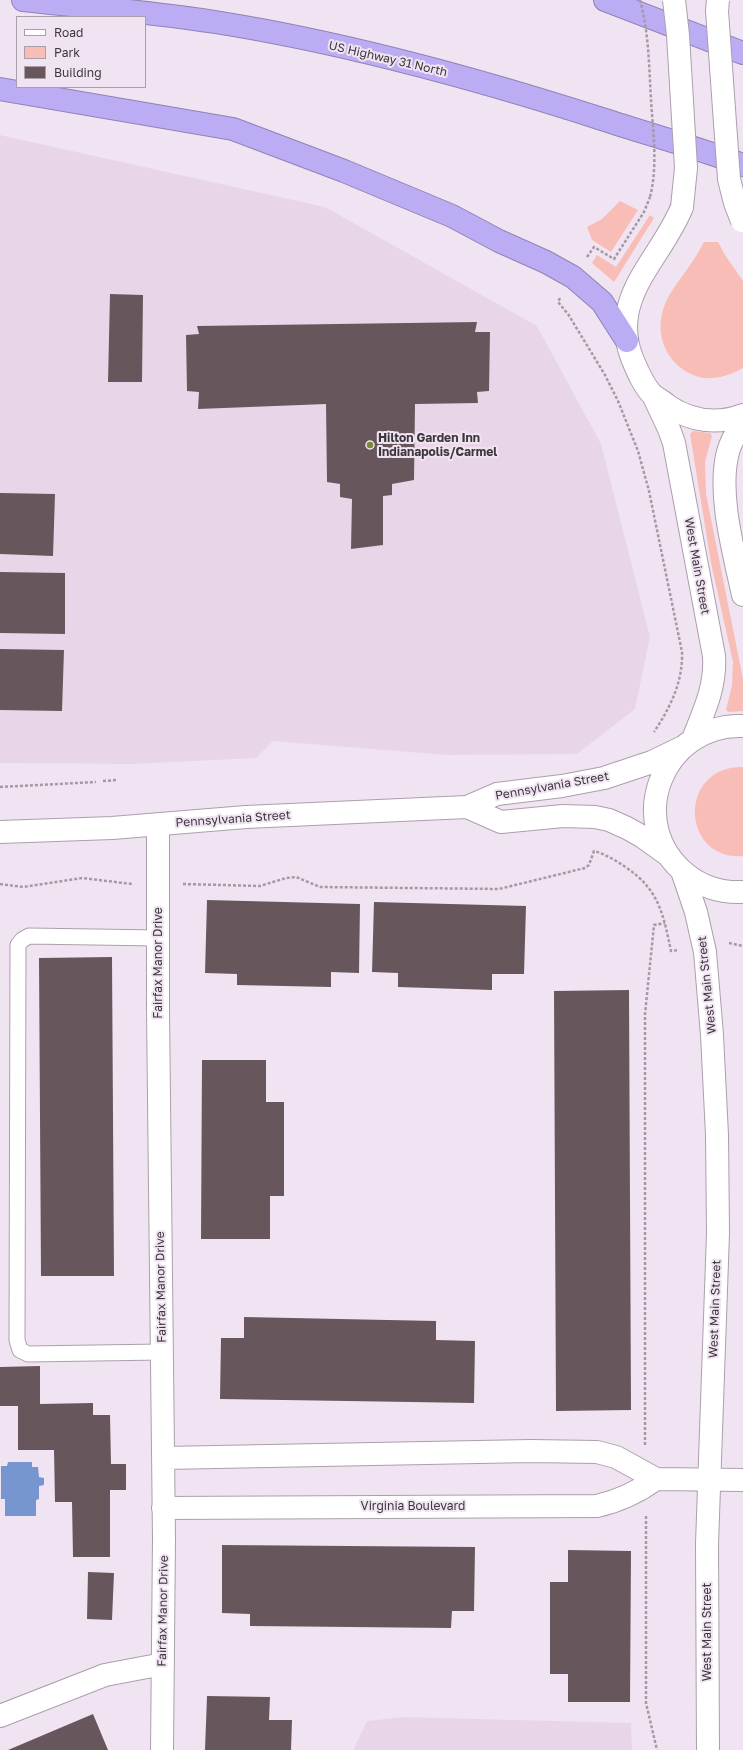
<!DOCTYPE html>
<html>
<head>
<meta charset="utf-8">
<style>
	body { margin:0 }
	#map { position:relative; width:743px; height:1750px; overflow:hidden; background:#f1e4f2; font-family:"Golos Text",sans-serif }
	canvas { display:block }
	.legend { position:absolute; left:16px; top:16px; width:130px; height:72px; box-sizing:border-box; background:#f1e4f2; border:1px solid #a99fa9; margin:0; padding:5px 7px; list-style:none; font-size:12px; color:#3c373c }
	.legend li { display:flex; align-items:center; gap:8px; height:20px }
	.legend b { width:20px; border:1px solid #a99fa9 }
</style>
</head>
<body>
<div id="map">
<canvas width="743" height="1750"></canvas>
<ul class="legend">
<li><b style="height:5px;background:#fff"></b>Road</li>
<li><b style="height:11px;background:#f8bdb6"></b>Park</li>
<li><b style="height:11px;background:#67575c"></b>Building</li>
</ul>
</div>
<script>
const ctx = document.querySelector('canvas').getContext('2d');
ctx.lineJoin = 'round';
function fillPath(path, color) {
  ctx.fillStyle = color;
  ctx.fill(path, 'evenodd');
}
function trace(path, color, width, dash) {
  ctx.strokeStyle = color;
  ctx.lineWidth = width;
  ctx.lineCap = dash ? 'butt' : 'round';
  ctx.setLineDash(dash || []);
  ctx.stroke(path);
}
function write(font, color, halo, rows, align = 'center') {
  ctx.font = font + ' "Golos Text",sans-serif';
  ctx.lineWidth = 4;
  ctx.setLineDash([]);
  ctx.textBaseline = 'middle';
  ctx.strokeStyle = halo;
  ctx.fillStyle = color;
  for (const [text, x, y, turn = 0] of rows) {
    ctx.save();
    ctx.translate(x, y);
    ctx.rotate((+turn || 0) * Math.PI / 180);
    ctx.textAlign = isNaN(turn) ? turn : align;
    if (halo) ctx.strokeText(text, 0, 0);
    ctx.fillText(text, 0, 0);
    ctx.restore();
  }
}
fillPath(new Path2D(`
	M0,135L325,207L537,326L601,444L650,637L635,709L577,754L446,755L273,741L256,758L132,764L0,763Z
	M403,1717L631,1723L632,1750H353L367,1721Z`), '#e8d6e8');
fillPath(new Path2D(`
	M620,201L638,210L611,252L592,240L587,227L602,219Z
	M650,215L654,218L614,282L592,263L597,255L616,267Z
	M704,242H718L725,255L743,281V368C730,375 714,381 699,377C670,369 654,339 663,310C667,295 679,281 688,268C694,260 699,251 704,242Z
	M693,431L710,433L712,436L705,462L706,494L743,679V711L729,712L726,710L732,685L733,662L711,563L690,434Z
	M743,767V856C681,861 677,766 743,767Z`), '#f8bdb6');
fillPath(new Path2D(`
	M8,1462H32V1467H38L39,1477L44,1478V1485L39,1486V1499L36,1500V1516H5V1499H1V1466H7Z`), '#7795ce');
fillPath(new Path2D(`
	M110,294L143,295L142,382H108Z
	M477,322L475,332H490L489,391L477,392L478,403L415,404L414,480L392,484V495L383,496V545L351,549L352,499L340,497V484L327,482L326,404L198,409L199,392L187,391L186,335L199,334L197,326Z
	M0,493L55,494L53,556L0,554Z
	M0,572L65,573V634L0,633Z
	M0,649L64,650L62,711L0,710Z
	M207,900L360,904L359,973L331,972V987L237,985V974L205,973Z
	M374,902L526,906L524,974H492V990L398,987V973L372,972Z
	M112,957L114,1276H41L39,958Z
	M629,990L631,1410L556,1411L554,991Z
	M202,1060H266V1102H284V1196H270V1239H201Z
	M244,1317L436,1321V1340L475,1341L474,1403L220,1399L221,1338H244Z
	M40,1366V1404L93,1403V1415H110L111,1464H126V1490H110V1557H73L72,1502H55L54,1450H18V1406H0V1367Z
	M222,1545L475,1547L474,1611H452L451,1628L250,1626V1614L222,1613Z
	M568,1550L631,1551L630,1702H568V1674H550V1582H568Z
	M88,1572L114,1573L112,1620L87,1619Z
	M207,1696L270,1697L269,1720H292L291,1750H205Z
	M93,1714L108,1750H8Z`), '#67575c');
const service = new Path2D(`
	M158,938L29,936L22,940L18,945L17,1340L20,1350L28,1354L162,1352`);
const minor = new Path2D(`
	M158,825V1011L164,1538L162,1750
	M164,1458L531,1451L597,1452L616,1457L656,1479L743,1480
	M163,1508L597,1506C619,1501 638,1492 656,1479
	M0,1716L105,1675L163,1664`);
const secondary = new Path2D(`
	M682,207C662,258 608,297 632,358C637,370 644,387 653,395C658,399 664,402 668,406C691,421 717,425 743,415
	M653,395L669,429L674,443L714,656C716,687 704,711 693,739
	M743,422C737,431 731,441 728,452C717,493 734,553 743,595
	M743,726C663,723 623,823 686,874C702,887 722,893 743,892
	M467,807L501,822L563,816L595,817L609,820L627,828L643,837L668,855
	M0,832L112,828L246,817L467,807L497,794L562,786L604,778L652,762L683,747
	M682,871L696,912L705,952L712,1035L717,1135L718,1233L707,1544L708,1750`);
const motorway = new Path2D(`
	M23,0C87,7 152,12 215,22C348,43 478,79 605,120C651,135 698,148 743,165
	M605,0L743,53
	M0,89L233,129L344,171L452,216L499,241L546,262L573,277L602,302L627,341`);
trace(service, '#ac9fac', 17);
trace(minor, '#ac9fac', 24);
trace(secondary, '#ac9fac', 24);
trace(motorway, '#8f83b4', 24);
trace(new Path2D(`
	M587,257L594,247L614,259L644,212L650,197
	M560,298L558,302L568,314L605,375L618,401L638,451L649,491L682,652C683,682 670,708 654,732
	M103,781L117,780
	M0,787L96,782
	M0,884L23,887L82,878L132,884
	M183,884L260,886L286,878L296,877L320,887L499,889L585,868L589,865L594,851C605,854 615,860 624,866C659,889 663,913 671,951L679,950
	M729,943L743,946
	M645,1445V1014L654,925L665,923
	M646,1516V1703L657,1750`), '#a49aa4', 2.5, [3, 2]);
trace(service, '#fff', 15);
trace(minor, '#fff', 22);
trace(secondary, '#fff', 22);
trace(motorway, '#bbacf4', 22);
const secondaryBridge = new Path2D(`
	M674,0L678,35L686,168L682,207
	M718,0L717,11L729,179L735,203L742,221`);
trace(secondaryBridge, '#ac9fac', 24, []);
trace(new Path2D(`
	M640,0C649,33 649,67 651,100C653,132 658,166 650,197`), '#a49aa4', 2.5, [3, 2]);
trace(secondaryBridge, '#fff', 22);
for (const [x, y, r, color] of [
	[370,445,4,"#778837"]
]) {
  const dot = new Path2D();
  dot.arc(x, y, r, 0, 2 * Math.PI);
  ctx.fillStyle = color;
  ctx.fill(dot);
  trace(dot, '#f1e4f2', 1.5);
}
write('12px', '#3c373c', '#f1e4f2', [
	["US Highway 31 North",388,59,13],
	["West Main Street",697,566,80],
	["Pennsylvania Street",552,786,-10],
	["Pennsylvania Street",233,819,-4],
	["Fairfax Manor Drive",158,963,-90],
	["West Main Street",707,985,-96],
	["Fairfax Manor Drive",161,1287,-91],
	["West Main Street",715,1309,-88],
	["Virginia Boulevard",413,1506],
	["Fairfax Manor Drive",163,1611,-89],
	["West Main Street",707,1632,-90]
]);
write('bold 12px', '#3c373c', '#f1e4f2', [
	["Hilton Garden Inn",378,438],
	["Indianapolis/Carmel",378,452]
], 'left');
</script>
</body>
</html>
